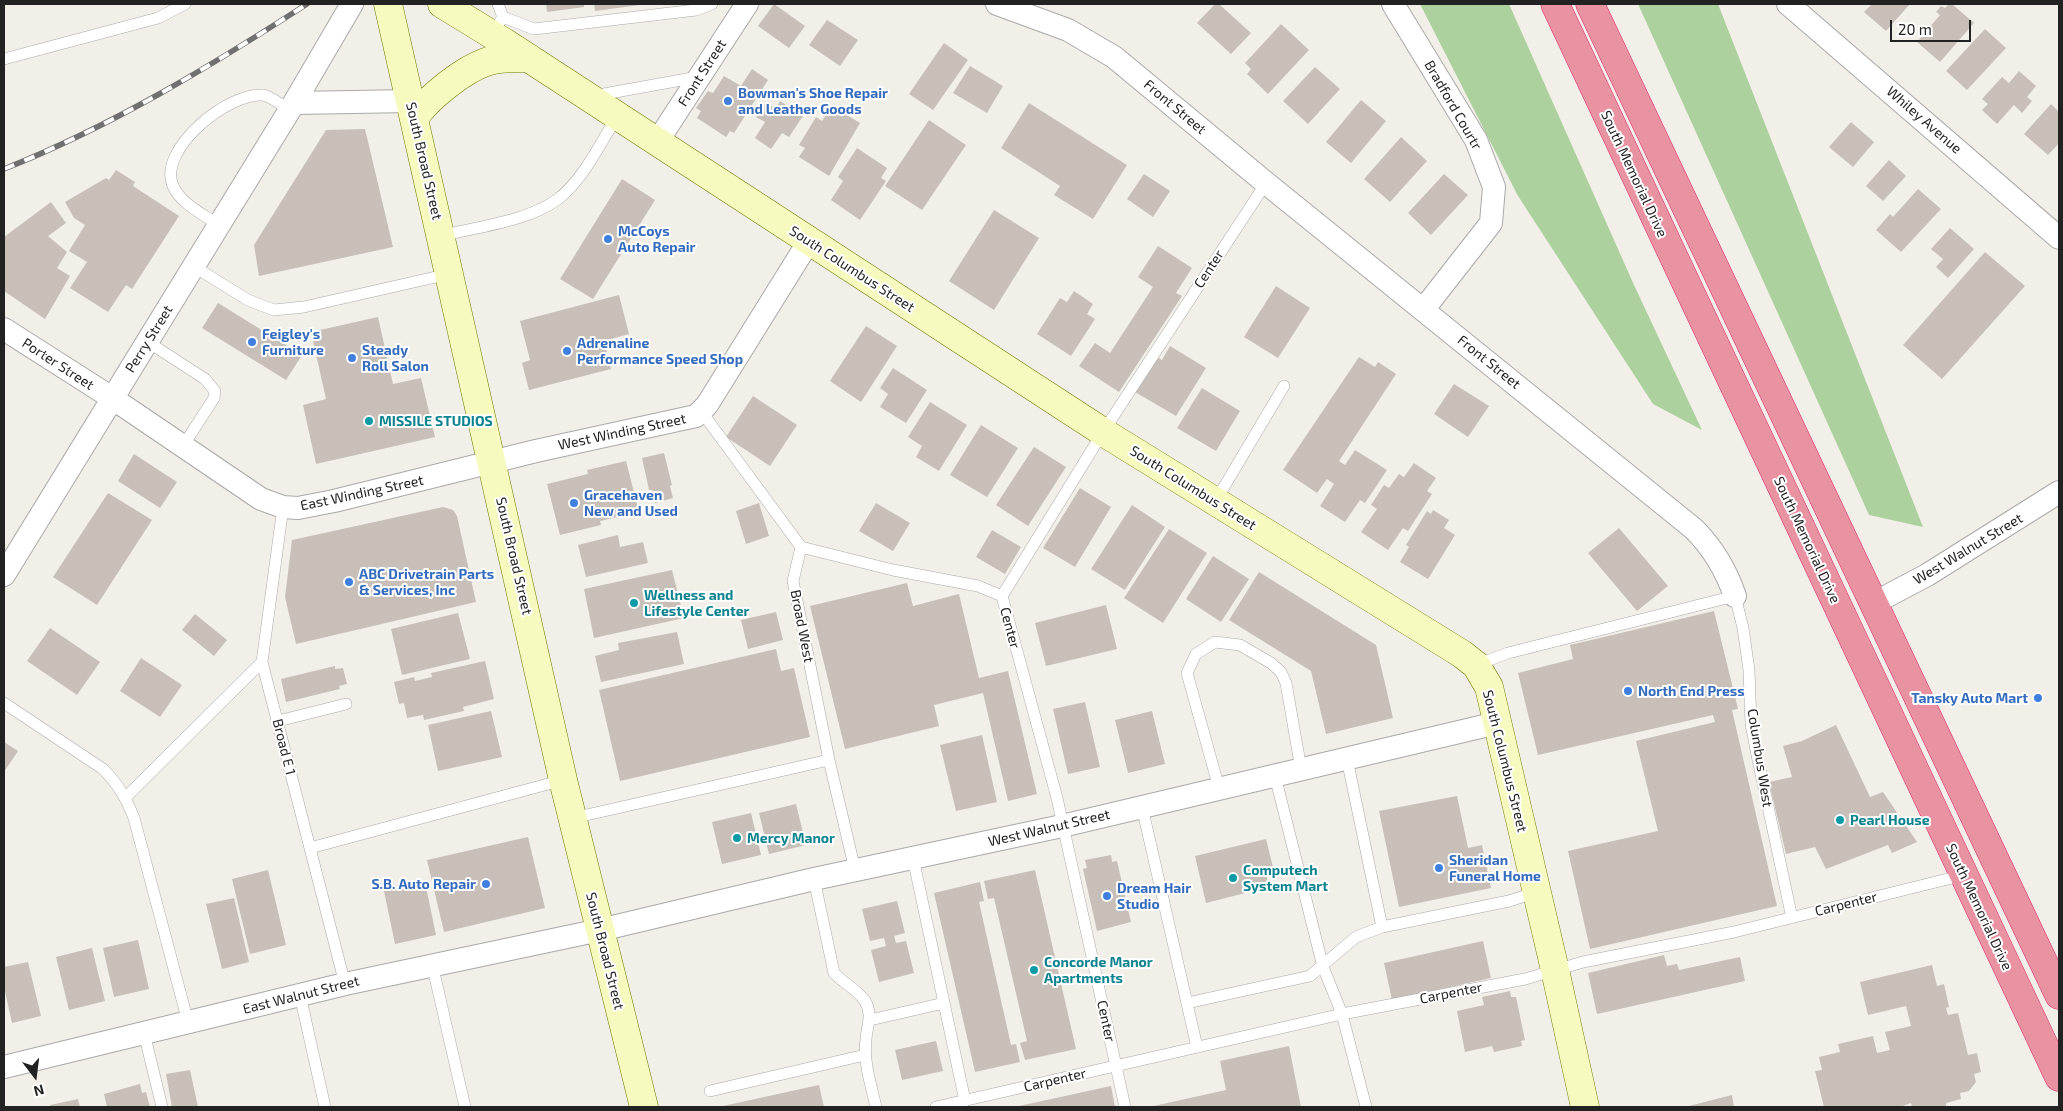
<!DOCTYPE html>
<html>
<head>
<meta charset="utf-8">
<style>
	body { margin:0 }
	#map { position:relative; width:2063px; height:1111px; overflow:hidden; background:#f2efe9; font-family:"Exo 2",sans-serif }
	canvas { display:block }
	.frame { position:absolute; inset:0; border:5px solid #222; pointer-events:none }
	.north { position:absolute; left:10px; top:1051px; width:50px; height:50px; -webkit-text-stroke:4px #fff; paint-order:stroke; rotate:165deg; font-size:14px; font-weight:700; line-height:20px; text-align:center; color:#222 }
	.north::after { content:''; display:block; margin:auto; width:18px; height:22px; background:#222; clip-path:polygon(50% 0,100% 100%,50% 72%,0 100%) }
	.scale { position:absolute; left:1890px; top:20px; width:81px; height:22px; box-sizing:border-box; border:2px solid #222; border-top:0; padding-left:6px; font-size:15px; line-height:18px; white-space:nowrap; color:#222; -webkit-text-stroke:4px #fff; paint-order:stroke }
</style>
</head>
<body>
<div id="map">
<canvas width="2063" height="1111"></canvas>
<div class="frame"></div>
<div class="north">N</div>
<div class="scale">20 m</div>
</div>
<script>
const ctx = document.querySelector('canvas').getContext('2d');
ctx.lineJoin = 'round';
function fillPath(path, color) {
  ctx.fillStyle = color;
  ctx.fill(path, 'evenodd');
}
function trace(path, color, width, dash) {
  ctx.strokeStyle = color;
  ctx.lineWidth = width;
  ctx.lineCap = dash ? 'butt' : 'round';
  ctx.setLineDash(dash || []);
  ctx.stroke(path);
}
function write(font, color, halo, rows, align = 'center') {
  ctx.font = font + ' "Exo 2",sans-serif';
  ctx.lineWidth = 4;
  ctx.setLineDash([]);
  ctx.textBaseline = 'middle';
  ctx.strokeStyle = halo;
  ctx.fillStyle = color;
  for (const [text, x, y, turn = 0] of rows) {
    ctx.save();
    ctx.translate(x, y);
    ctx.rotate((+turn || 0) * Math.PI / 180);
    ctx.textAlign = isNaN(turn) ? turn : align;
    if (halo) ctx.strokeText(text, 0, 0);
    ctx.fillText(text, 0, 0);
    ctx.restore();
  }
}
fillPath(new Path2D(`
	M1420,4H1509L1634,285L1702,430L1653,404L1518,196Z
	M1638,4H1718L1923,527L1869,515Z`), '#add19e');
fillPath(new Path2D(`
	M546,4H584V7L547,12Z
	M594,4H640V5L595,11Z
	M774,4L805,26L789,48L758,26Z
	M1215,4H1219L1251,33L1231,54L1197,23Z
	M1872,4H1910L1886,31L1864,12Z
	M1949,4H1952L1974,23L1940,62L1917,42L1940,15L1936,12L1941,6L1945,8Z
	M827,20L858,40L840,66L809,45Z
	M1281,24L1309,50L1268,94L1247,74L1251,69L1245,63Z
	M1985,29L2006,48L1967,90L1946,71Z
	M944,43L968,60L933,110L909,94Z
	M970,66L1003,86L987,113L953,93Z
	M1315,67L1340,89L1308,124L1283,101Z
	M752,69L768,80L734,133L730,131L726,137L697,118L701,111L696,108L708,91L713,93L724,76L741,86Z
	M2019,71L2036,86L2027,97L2032,101L2022,113L2014,105L1997,124L1982,110L1988,104L1982,99L2002,77L2009,83Z
	M1361,100L1386,121L1351,163L1326,142Z
	M780,101L803,116L789,137L782,133L771,149L755,138L765,122L756,117L766,102L776,109Z
	M1029,103L1127,165L1093,219L1054,195L1060,186L1001,148Z
	M2051,104L2059,112V143L2048,155L2024,134Z
	M832,106L860,123L829,176L799,157L805,148L799,145L816,117L822,121Z
	M929,120L966,145L922,210L885,186Z
	M1851,122L1874,142L1853,167L1829,147Z
	M365,129L393,247L259,276L254,245L326,130Z
	M1401,137L1427,161L1390,202L1364,179Z
	M857,148L887,168L881,178L886,181L860,220L831,200L843,181L838,177Z
	M1889,160L1906,176L1883,201L1866,186Z
	M116,170L135,182L133,186L179,216L132,289L126,285L108,312L70,288L87,262L69,251L85,225L74,218L65,202L106,178L109,180Z
	M1144,174L1170,191L1153,217L1127,199Z
	M1444,174L1468,195L1431,235L1408,213Z
	M622,179L655,200L593,299L560,279Z
	M1918,189L1941,209L1901,252L1876,230L1890,214L1893,217Z
	M51,202L66,223L48,236L67,252L57,268L70,276L45,319L4,291V237Z
	M994,210L1039,238L994,310L949,281Z
	M1950,228L1974,249L1948,278L1936,267L1943,259L1931,249Z
	M1158,246L1192,268L1176,293L1182,296L1119,392L1079,366L1095,343L1110,353L1153,287L1138,277Z
	M1985,252L2025,286L1942,379L1903,345Z
	M1276,286L1310,308L1278,358L1244,337Z
	M1074,291L1093,304L1087,314L1095,319L1071,356L1037,334L1060,298L1067,302Z
	M619,295L629,334L604,341L611,369L529,390L522,363L530,360L520,321Z
	M218,303L302,355L286,380L202,328Z
	M378,317L393,384L421,378L435,437L316,464L303,405L326,399L311,332Z
	M866,326L897,346L861,402L830,381Z
	M1170,346L1206,368L1176,416L1135,392L1157,357L1162,360Z
	M1359,357L1375,367L1378,362L1396,374L1339,461L1345,465L1355,450L1387,470L1365,503L1360,500L1345,522L1320,506L1334,484L1327,479L1317,493L1283,470Z
	M893,368L927,390L906,423L880,407L888,394L880,388Z
	M1454,384L1489,406L1468,437L1434,414Z
	M1202,388L1240,411L1216,451L1177,428Z
	M753,396L797,425L770,466L726,437Z
	M930,402L967,425L939,471L916,457L922,446L908,437Z
	M981,425L1018,448L987,497L950,475Z
	M1034,447L1066,467L1028,526L996,505Z
	M664,453L672,485L670,486L673,498L655,503L652,490H649L642,458Z
	M134,454L177,482L160,508L118,481Z
	M626,461L639,512L600,521L601,525L560,535L547,484L588,474L587,470Z
	M1414,463L1436,478L1427,491L1432,494L1408,531L1403,528L1388,550L1361,532L1377,509L1371,505L1384,485L1389,488L1399,474L1404,477Z
	M1080,488L1111,507L1075,567L1043,548Z
	M108,493L152,520L97,605L53,577Z
	M759,503L769,536L746,544L736,511Z
	M876,503L910,523L893,551L859,531Z
	M1132,505L1165,527L1125,590L1091,569Z
	M443,507L453,510L457,516L476,602L296,644L285,597L292,540Z
	M1433,510L1449,520L1444,528L1455,535L1428,579L1400,562L1409,547L1406,545L1427,511L1431,514Z
	M1619,528L1668,586L1637,611L1588,553Z
	M1169,529L1207,553L1163,623L1124,598Z
	M992,530L1021,547L1005,574L976,557Z
	M618,535L620,547L643,542L648,563L586,577L578,545Z
	M1213,556L1249,579L1221,622L1186,599Z
	M672,570L684,618L594,638L584,589Z
	M1259,572L1376,645L1393,718L1326,734L1311,671L1229,620Z
	M907,583L913,606L959,594L979,678L1008,671L1037,794L1008,801L983,693L934,705L939,726L845,749L810,606Z
	M1106,605L1117,649L1046,666L1035,623Z
	M1714,611L1738,709L1732,710L1777,906L1590,949L1568,851L1658,831L1636,741L1715,722L1713,715L1538,755L1518,673L1573,659L1570,645Z
	M776,612L783,640L748,649L741,620Z
	M458,613L470,659L402,675L391,629Z
	M195,614L227,640L214,656L182,630Z
	M50,628L100,662L77,695L27,661Z
	M677,632L684,664L601,682L595,656L619,650L618,643Z
	M776,649L781,671L794,668L810,737L620,781L599,690Z
	M141,658L182,685L160,717L120,691Z
	M485,661L494,699L463,707L464,711L424,720L423,715L407,718L404,703L399,704L394,682L414,677L415,681L432,677L431,673Z
	M335,666V669L343,668L347,684L339,686L340,689L286,702L281,679Z
	M1085,702L1100,767L1068,774L1053,709Z
	M491,711L502,757L438,771L428,725Z
	M1152,711L1165,764L1128,773L1115,720Z
	M1836,725L1870,797L1883,792L1917,842L1892,853L1888,845L1826,869L1815,847L1786,854L1769,782L1792,777L1783,746L1802,741Z
	M982,735L997,802L956,811L940,745Z
	M4,742L18,751L4,772Z
	M1457,796L1468,848L1482,845L1491,888L1399,907L1379,811Z
	M796,804L806,845L769,854L759,813Z
	M751,813L761,855L722,864L712,822Z
	M528,837L545,908L444,932L427,860Z
	M1266,839L1273,867L1265,869L1269,887L1206,903L1195,856Z
	M1111,855L1112,862L1117,861L1131,922L1097,931L1083,869L1087,868L1085,860Z
	M268,870L286,945L250,954L232,879Z
	M1035,870L1076,1049L1025,1060L1020,1043L1027,1041L994,898L988,899L984,881Z
	M425,882L436,935L395,944L384,891Z
	M980,882L984,901L979,902L1011,1045L1016,1044L1020,1062L975,1072L934,893Z
	M234,898L249,962L222,969L206,904Z
	M897,901L905,933L894,936L896,943L906,941L914,973L879,982L871,950L886,946L884,938L870,941L862,909Z
	M138,940L149,989L114,997L103,948Z
	M1483,941L1491,978L1392,1000L1384,963Z
	M92,948L105,1001L69,1010L56,957Z
	M1664,955L1667,966L1677,964L1679,970L1740,957L1745,981L1597,1014L1588,973Z
	M28,962L41,1016L12,1023L4,987V967Z
	M1932,965L1937,986L1944,984L1949,1007L1946,1008L1948,1015L1958,1013L1968,1055L1977,1053L1981,1072L1974,1074L1976,1082L1969,1091L1960,1093L1961,1099L1946,1103V1107H1912L1911,1103L1900,1107H1824L1815,1071L1822,1070L1819,1057L1840,1052L1838,1044L1873,1036L1877,1053L1890,1050L1885,1032L1911,1026L1906,1006L1868,1015L1860,982Z
	M1510,991L1511,997H1516L1525,1040L1521,1041L1522,1046L1494,1052L1492,1046L1465,1052L1457,1011L1484,1005L1482,997Z
	M936,1041L943,1071L902,1080L895,1050Z
	M1289,1046L1301,1107H1149L1226,1090L1220,1061Z
	M190,1070L198,1107H172L166,1074Z
	M140,1084L142,1093L146,1092L150,1107H107L104,1094Z
	M819,1085L824,1107H723V1106Z
	M1111,1086L1115,1107H1019V1106Z
	M1732,1095L1734,1107H1685Z
	M78,1099L80,1107H50V1105Z`), '#c7bfb8');
const lane = new Path2D(`
	M498,4L503,17L499,23
	M503,17L534,29L696,10L712,4
	M4,59L158,18L185,4
	M593,96L698,77
	M219,225C203,214 181,204 173,186C157,149 229,92 263,95C271,96 282,106 290,110
	M441,236C477,227 529,221 558,199C584,179 600,143 617,117
	M193,266L248,300L274,310L304,307L449,274
	M148,342L205,379L215,391L214,398L183,446
	M701,411L801,547L793,581L829,760L855,870
	M1215,502L1284,386
	M283,507L262,662L345,984
	M801,547L893,570L978,586L1002,596
	M1476,665L1508,653L1735,596L1743,628L1749,670L1751,724L1757,755L1792,918
	M4,703L103,769C118,784 126,798 134,818L188,1022
	M278,721L346,704
	M1347,759L1382,927
	M1275,776L1323,967L1342,1014L1366,1107
	M1219,788L1187,673L1196,654L1215,642L1240,645L1271,663L1281,672L1286,683L1301,769
	M126,797L262,662
	M1142,807L1197,1047
	M573,818L829,760
	M310,848L563,780
	M913,858L965,1101
	M814,879L834,973C843,983 858,990 865,1001C873,1014 867,1026 866,1039C863,1061 871,1085 876,1107
	M432,964L465,1107
	M300,995L325,1107
	M1187,1003L1310,976L1356,937L1382,927L1509,901L1537,892
	M870,1020L944,1003
	M144,1033L162,1107
	M710,1091L865,1055
	M936,1107L1342,1014L1525,979L1583,962L1734,932L1964,875
	M1125,1107L1057,798L1002,596L1103,432L1266,183`);
const street = new Path2D(`
	M997,4L1068,30L1114,57L1266,183L1694,529C1714,549 1726,570 1735,596
	M1393,4L1476,140L1494,187L1491,223L1423,310
	M1788,4L2059,238
	M294,103L411,101
	M657,142L747,4
	M4,329L112,398L261,499L283,507L298,508L334,501L536,451L696,416L707,405L809,241
	M4,575L294,103L352,4
	M1874,603L1927,575L2059,492
	M4,1067L345,984L600,930L814,879L1062,826L1497,723`);
const secondary = new Path2D(`
	M388,4L563,780L644,1107
	M442,4L504,42L1103,432L1462,654L1476,665L1489,687L1555,970L1585,1107
	M415,117C429,97 463,70 486,62C500,57 515,58 529,58`);
const highway = new Path2D(`
	M1555,4L2059,1077
	M1590,4L2059,995`);
trace(lane, '#a9a9a9', 12);
trace(street, '#a9a9a9', 24);
trace(secondary, '#707d05', 29);
trace(highway, '#dc2a67', 29);
trace(lane, '#fff', 11);
trace(street, '#fff', 22);
trace(secondary, '#f7fabf', 28);
trace(highway, '#e892a2', 28);
const rail = new Path2D(`
	M4,169C110,127 211,66 307,4`);
trace(rail, '#707070', 5.5);
trace(rail, '#fff', 4, [11]);
for (const [x, y, r, color] of [
	[728,101,5,"#3f7fe0"],
	[608,239,5,"#3f7fe0"],
	[252,342,5,"#3f7fe0"],
	[567,351,5,"#3f7fe0"],
	[352,358,5,"#3f7fe0"],
	[369,421,5,"#0f9aa8"],
	[574,503,5,"#3f7fe0"],
	[349,582,5,"#3f7fe0"],
	[634,603,5,"#0f9aa8"],
	[1628,691,5,"#3f7fe0"],
	[2038,698,5,"#3f7fe0"],
	[1840,820,5,"#0f9aa8"],
	[737,838,5,"#0f9aa8"],
	[1439,868,5,"#3f7fe0"],
	[1233,878,5,"#0f9aa8"],
	[486,884,5,"#3f7fe0"],
	[1107,896,5,"#3f7fe0"],
	[1034,970,5,"#0f9aa8"]
]) {
  const dot = new Path2D();
  dot.arc(x, y, r, 0, 2 * Math.PI);
  ctx.fillStyle = color;
  ctx.fill(dot);
  trace(dot, '#fff', 2);
}
write('14px', '#222', '#fff', [
	["Front Street",702,73,-57],
	["Bradford Courtr",1453,105,60],
	["Front Street",1175,107,40],
	["Whiley Avenue",1924,120,41],
	["South Broad Street",424,161,77],
	["South Memorial Drive",1634,174,65],
	["South Columbus Street",852,269,33],
	["Center",1209,269,-57],
	["Perry Street",149,339,-58],
	["Front Street",1489,362,39],
	["Porter Street",58,364,33],
	["West Winding Street",622,432,-12],
	["South Columbus Street",1193,488,32],
	["East Winding Street",362,493,-12],
	["South Memorial Drive",1807,540,65],
	["West Walnut Street",1968,549,-31],
	["South Broad Street",514,556,77],
	["Broad West",802,626,79],
	["Center",1010,628,75],
	["Broad E 1",284,747,76],
	["Columbus West",1760,758,81],
	["South Columbus Street",1505,761,76],
	["West Walnut Street",1049,828,-13],
	["Carpenter",1846,904,-14],
	["South Memorial Drive",1979,907,65],
	["South Broad Street",605,951,76],
	["Carpenter",1451,993,-11],
	["East Walnut Street",301,995,-14],
	["Center",1106,1021,78],
	["Carpenter",1055,1080,-13]
]);
write('bold 14px', '#366cbe', '#fff', [
	["Bowman's Shoe Repair",738,93],
	["and Leather Goods",738,109],
	["McCoys",618,231],
	["Auto Repair",618,247],
	["Feigley's",262,334],
	["Furniture",262,350],
	["Adrenaline",577,343],
	["Performance Speed Shop",577,359],
	["Steady",362,350],
	["Roll Salon",362,366],
	["Gracehaven",584,495],
	["New and Used",584,511],
	["ABC Drivetrain Parts",359,574],
	["& Services, Inc",359,590],
	["North End Press",1638,691],
	["Tansky Auto Mart",2028,698,"right"],
	["Sheridan",1449,860],
	["Funeral Home",1449,876],
	["S.B. Auto Repair",476,884,"right"],
	["Dream Hair",1117,888],
	["Studio",1117,904]
], 'left');
write('bold 14px', '#0d838f', '#fff', [
	["MISSILE STUDIOS",379,421],
	["Wellness and",644,595],
	["Lifestyle Center",644,611],
	["Pearl House",1850,820],
	["Mercy Manor",747,838],
	["Computech",1243,870],
	["System Mart",1243,886],
	["Concorde Manor",1044,962],
	["Apartments",1044,978]
], 'left');
</script>
</body>
</html>
